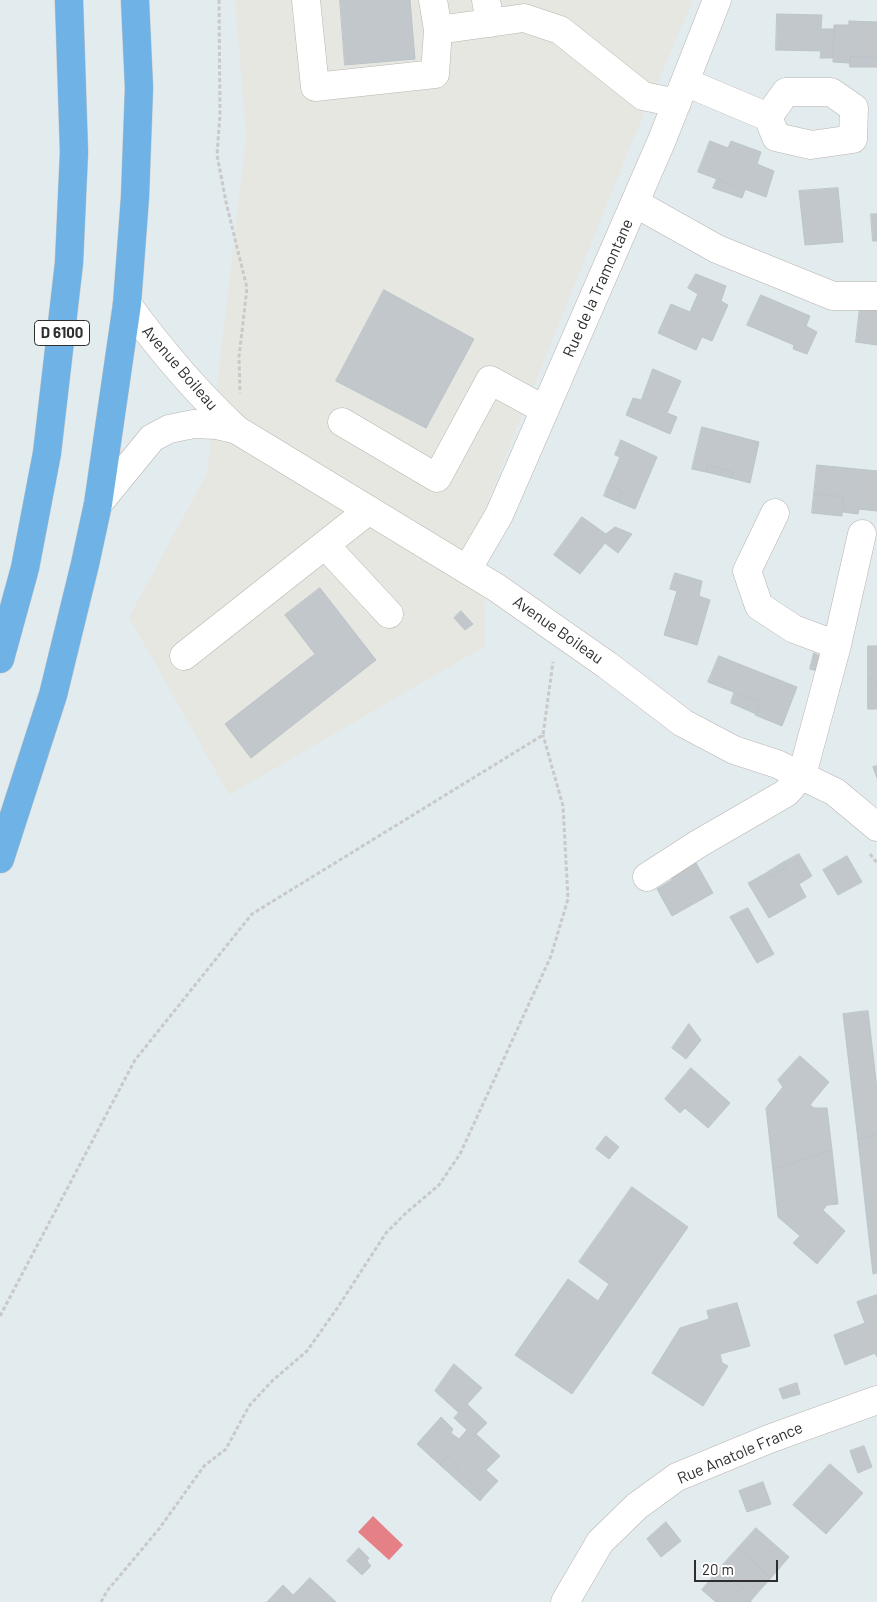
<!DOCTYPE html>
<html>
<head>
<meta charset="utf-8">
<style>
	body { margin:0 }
	#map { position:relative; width:877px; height:1602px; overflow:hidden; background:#e2ebee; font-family:Barlow,sans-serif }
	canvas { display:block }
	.scale { position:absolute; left:694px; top:1560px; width:84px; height:22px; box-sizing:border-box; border:2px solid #2e2e2e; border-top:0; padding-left:6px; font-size:15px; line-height:18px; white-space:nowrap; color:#2e2e2e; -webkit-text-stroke:4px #fff; paint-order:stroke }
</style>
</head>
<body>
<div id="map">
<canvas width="877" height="1602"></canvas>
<div class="scale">20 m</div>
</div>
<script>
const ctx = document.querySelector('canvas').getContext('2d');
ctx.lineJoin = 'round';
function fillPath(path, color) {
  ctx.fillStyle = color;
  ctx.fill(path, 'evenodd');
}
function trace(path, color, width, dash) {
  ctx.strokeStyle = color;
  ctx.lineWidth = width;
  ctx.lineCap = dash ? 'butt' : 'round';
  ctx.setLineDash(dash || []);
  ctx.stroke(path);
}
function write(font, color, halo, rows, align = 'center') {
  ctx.font = font + ' Barlow,sans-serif';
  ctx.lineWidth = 5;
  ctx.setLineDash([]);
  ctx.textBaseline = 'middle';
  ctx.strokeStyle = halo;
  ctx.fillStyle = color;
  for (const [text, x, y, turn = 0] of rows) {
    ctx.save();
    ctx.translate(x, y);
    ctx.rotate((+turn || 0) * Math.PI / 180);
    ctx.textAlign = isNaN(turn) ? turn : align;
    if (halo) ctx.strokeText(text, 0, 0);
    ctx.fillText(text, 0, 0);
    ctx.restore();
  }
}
fillPath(new Path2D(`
	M235,0H693L637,130L484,510L485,646L229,795L129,617L207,473L246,136Z`), '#e7e7e2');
fillPath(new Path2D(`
	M373,1516L403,1545L389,1560L358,1532Z`), '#e58086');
const building = new Path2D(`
	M340,0H410L415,59L345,65Z
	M777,14L822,15L821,29H834L833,58H820L821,51L776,50Z
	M849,21L877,22V57H850V63L833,62L834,25H849Z
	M850,57H877V67H850Z
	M710,141L728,148L731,141L761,152L757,164L774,171L766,197L698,172Z
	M717,179L745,190L742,198L713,188Z
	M838,188L843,242L805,245L799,191Z
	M871,214H877V241H873Z
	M696,274L726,286L721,301L728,305L712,341L702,337L696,350L658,333L671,304L690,312L698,294L688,288Z
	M384,290L474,339L426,428L336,381Z
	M761,295L810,316L806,326L817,332L807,354L793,349L794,345L747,325Z
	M860,307L877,308V345L856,342Z
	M653,369L681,381L667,413L677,417L670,434L626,415L633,398L641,400Z
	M702,427L759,442L750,483L731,478L733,472L708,465L706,472L692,469Z
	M621,440L657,457L635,509L618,502L622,491L608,485L620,457L615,455Z
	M708,465L733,472L731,478L706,472Z
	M817,465L877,471V511L859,509L858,514L843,512V497L814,494Z
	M608,485L622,491L618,502L604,496Z
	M814,494L843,497L842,516L812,513Z
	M582,517L606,534L615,527L632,534L618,553L605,543L580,574L554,555Z
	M675,573L702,581L699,596L710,600L697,645L664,635L677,591L670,589Z
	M320,588L376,660L251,758L225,724L315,654L285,615Z
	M461,611L473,624L465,630L454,618Z
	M868,646H877V680L868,679Z
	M814,653L820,656L817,671L810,669Z
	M719,656L797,687L782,726L755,715L761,703L708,682Z
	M868,679L877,680V709H868Z
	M734,693L761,703L756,714L731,703Z
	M877,766V778L873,767Z
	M799,854L812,876L799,884L806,897L769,918L748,883L768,872L771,877L787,867L784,862Z
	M847,856L862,882L838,895L823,870Z
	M695,861L713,893L672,916L657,889L672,880L670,875Z
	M784,862L787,867L771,877L768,872Z
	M748,908L774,954L757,963L730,917Z
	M868,1011L877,1089V1134L858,1140L843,1014Z
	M689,1024L701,1040L686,1059L672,1048Z
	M800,1056L829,1082L810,1105L814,1108H827L832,1150L773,1170L766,1108L783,1087L778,1080Z
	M691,1068L730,1103L708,1128L685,1108L680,1113L665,1099Z
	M877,1134V1273L873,1274L858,1140Z
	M606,1136L619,1147L609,1159L596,1149Z
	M832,1150L838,1204L827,1205L823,1210L845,1231L817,1264L793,1243L800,1236L778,1217L773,1170Z
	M632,1187L688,1227L572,1394L515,1355L568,1279L598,1301L609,1284L579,1262Z
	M877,1295V1357L875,1353L845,1365L834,1335L865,1323L857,1302Z
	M737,1303L750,1346L720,1354L722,1363L728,1366L703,1406L652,1373L680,1328L709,1319L707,1311Z
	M454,1364L482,1388L459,1413L435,1391Z
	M797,1383L800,1394L783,1399L779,1389Z
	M467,1404L487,1423L476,1434L500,1456L486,1470L498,1481L484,1496L455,1468L457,1465L448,1456L440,1465L417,1444L441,1417L453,1429L451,1433L459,1439L467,1430L454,1418Z
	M864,1446L872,1467L858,1473L850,1451Z
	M448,1456L457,1465L455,1468L484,1496L480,1501L440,1465Z
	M830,1464L863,1493L826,1534L793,1505Z
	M763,1482L771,1504L747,1512L739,1491Z
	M666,1522L681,1541L661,1557L647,1539Z
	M756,1528L789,1557L771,1578L738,1548Z
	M359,1548L369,1558L367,1561L371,1566L362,1575L347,1561Z
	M738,1548L771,1578L753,1598L720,1568Z
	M720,1568L753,1598L750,1602H716L702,1590Z
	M310,1578L336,1602H267L283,1585L293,1595Z`);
fillPath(building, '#c1c7ca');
trace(building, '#bbc5ca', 1);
const minor = new Path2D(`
	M306,0L315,87L435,74L438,30L433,0
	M486,0L490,23
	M438,30L524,18L560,30L643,96L677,103
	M685,82L768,117L776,137L811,145L853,139L854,108L831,92H786L768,117
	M635,203L717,249L833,296H877
	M127,304C160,349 196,392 237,430L497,588L607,665L683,723L734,750L777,764L835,792L877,827
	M342,422L437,478L490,380L545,410
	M98,504L152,438L169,429L194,424L216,425L237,430
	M775,513L747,571L759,606L794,629L837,645
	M325,545L389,614
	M467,570L499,515L662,140L717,0
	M184,656L369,510
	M647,877L698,844L786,793L802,775L837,645L862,534
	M565,1602L600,1542L637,1506L677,1477L769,1439L877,1400`);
const major = new Path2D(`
	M0,659L25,568L47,453L69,263L74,152L69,0
	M0,859L53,695L85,564L98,504L127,304L135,197L139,88L135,0`);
trace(minor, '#b9b4ae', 29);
trace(major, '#c9c9c9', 29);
trace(new Path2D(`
	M219,0L220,114L217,155L226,202L247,288L239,357L240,393
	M870,854L877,863
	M0,1316L135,1060L252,914L543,735L553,662
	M101,1602L107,1591L159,1529L204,1466L226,1449L249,1406L272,1381L307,1351L338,1307L386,1233L406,1213L439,1185L460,1154L551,956L568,899L563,806L543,735`), '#c9c9c9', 3, [4, 2.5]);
trace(minor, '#fff', 28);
trace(major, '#6fb2e5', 28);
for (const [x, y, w] of [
	[62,333,55]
]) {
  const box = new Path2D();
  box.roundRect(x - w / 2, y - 12.5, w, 25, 4);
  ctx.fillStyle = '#fff';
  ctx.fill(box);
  trace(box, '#2e2e2e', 1);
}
write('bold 15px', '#2e2e2e', null, [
	["D 6100",62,333]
]);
write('16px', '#2e2e2e', '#fff', [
	["Rue de la Tramontane",598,288,-66],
	["Avenue Boileau",180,368,49],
	["Avenue Boileau",558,630,35],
	["Rue Anatole France",740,1453,-23]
]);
</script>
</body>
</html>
